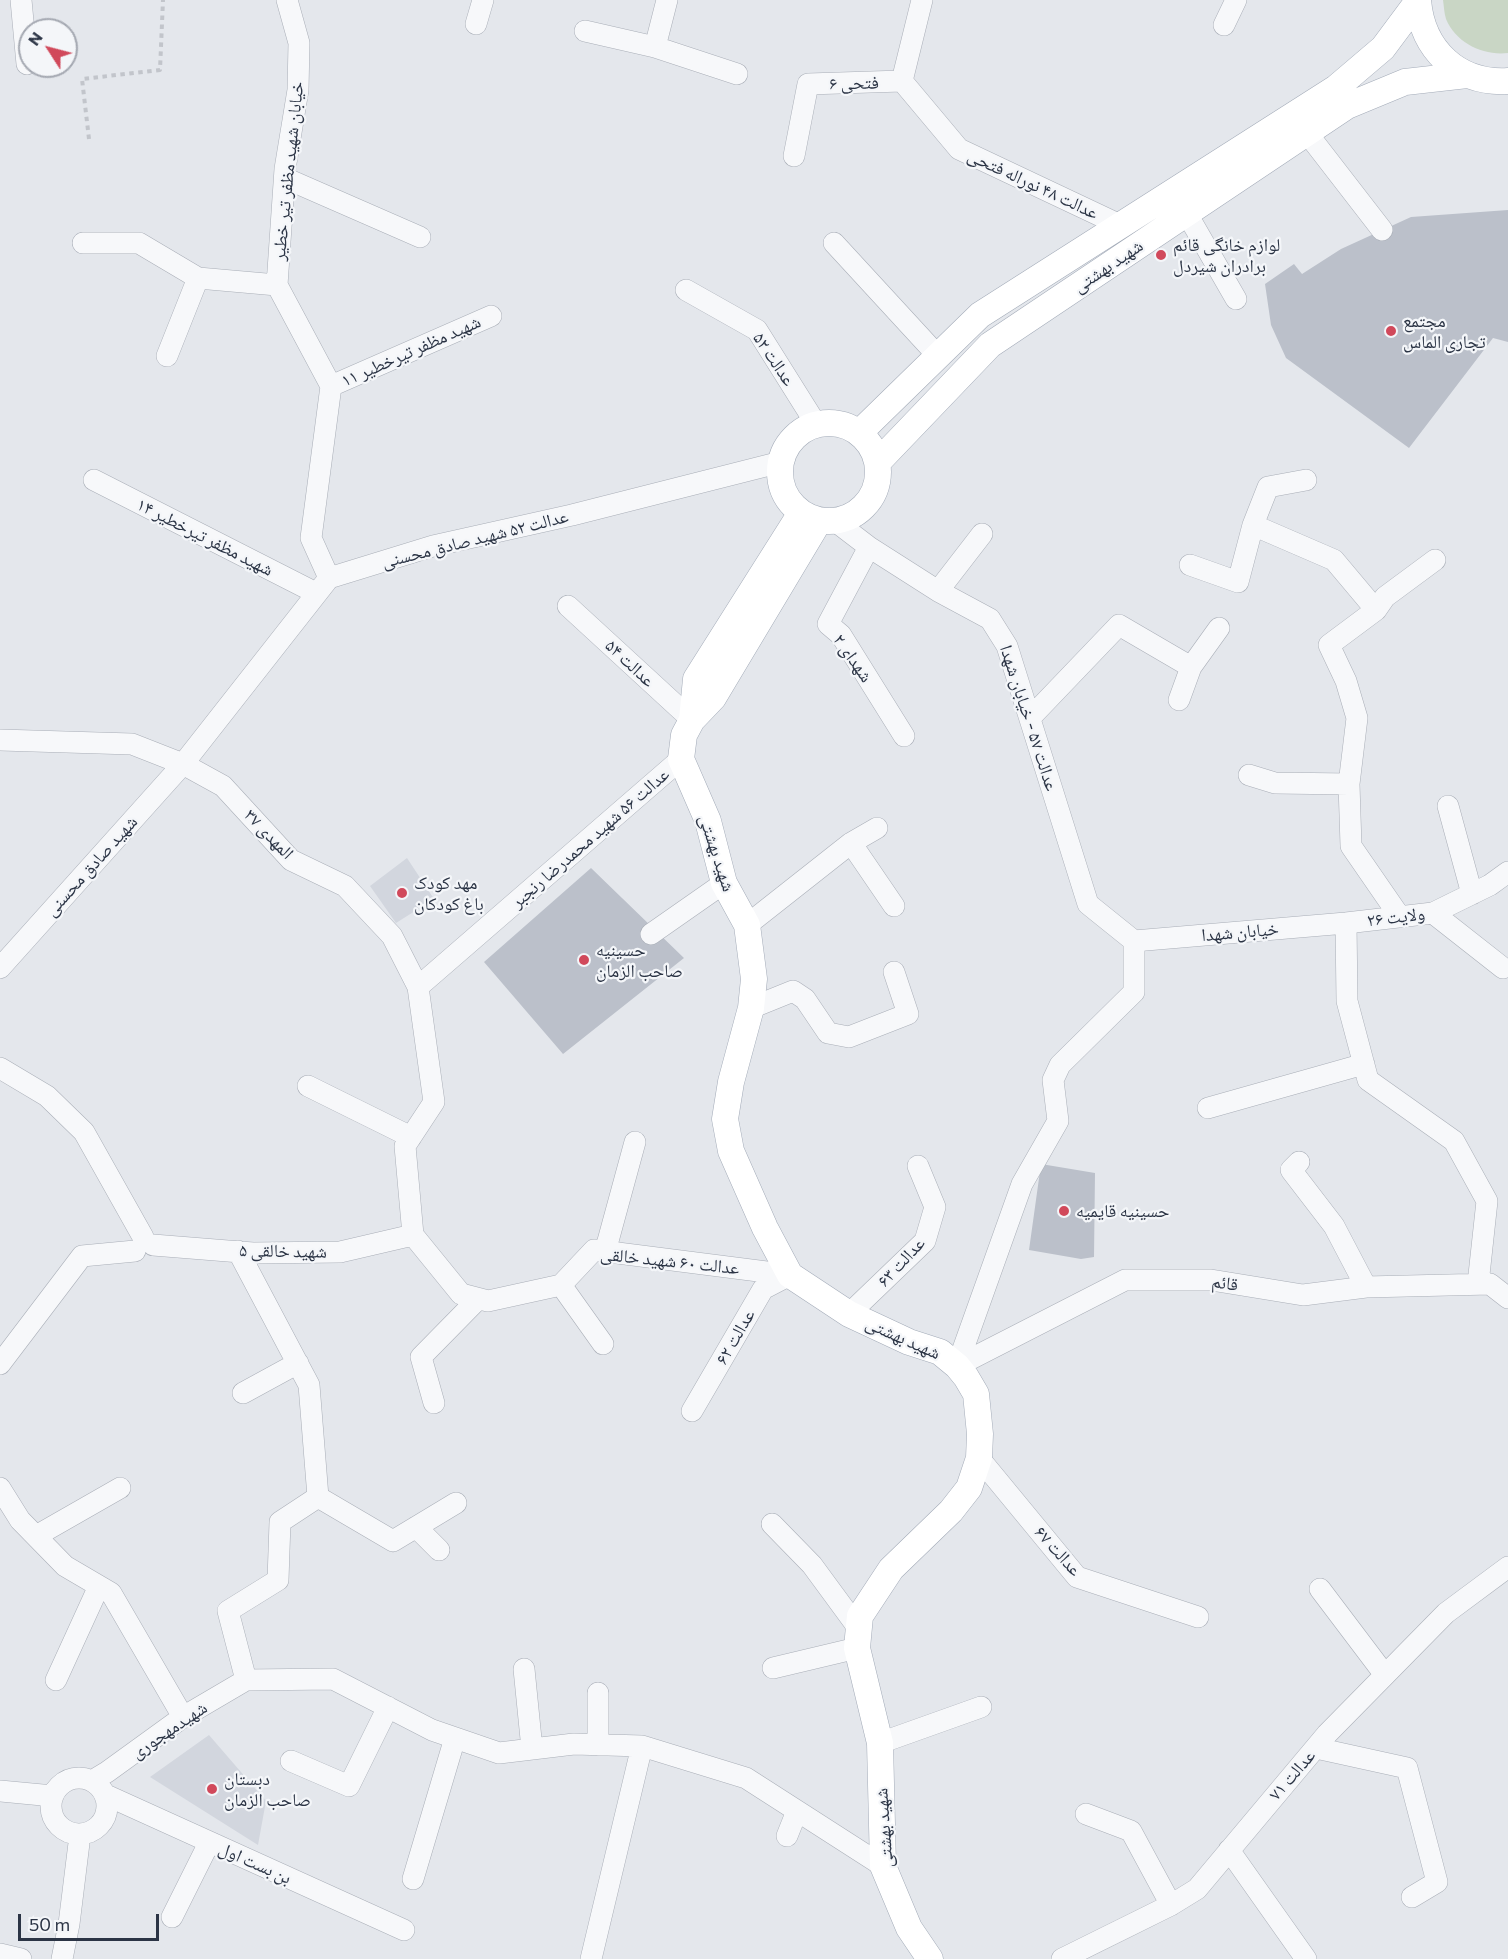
<!DOCTYPE html>
<html>
<head>
<meta charset="utf-8">
<style>
	body { margin:0 }
	#map { position:relative; width:1508px; height:1959px; overflow:hidden; background:#e4e7ec; font-family:Commissioner,sans-serif }
	canvas { display:block }
	.north { position:absolute; left:18px; top:18px; width:60px; height:60px; box-sizing:border-box; background:#f4f6f9; border:2px solid #a4a8b1; border-radius:50%; rotate:306deg; font-size:16px; font-weight:700; line-height:24px; text-align:center; color:#2b3445 }
	.north::after { content:''; display:block; margin:auto; width:21px; height:27px; background:#d1495b; clip-path:polygon(50% 0,100% 100%,50% 72%,0 100%) }
	.scale { position:absolute; left:18px; top:1914px; width:141px; height:27px; box-sizing:border-box; border:3px solid #2b3445; border-top:0; padding-left:8px; font-size:18px; line-height:21px; white-space:nowrap; color:#2b3445; -webkit-text-stroke:4px #f4f6f9; paint-order:stroke }
</style>
</head>
<body>
<div id="map">
<canvas width="1508" height="1959"></canvas>
<div class="north">N</div>
<div class="scale">50 m</div>
</div>
<script>
const ctx = document.querySelector('canvas').getContext('2d');
ctx.lineJoin = 'round';
function fillPath(path, color) {
  ctx.fillStyle = color;
  ctx.fill(path, 'evenodd');
}
function trace(path, color, width, dash) {
  ctx.strokeStyle = color;
  ctx.lineWidth = width;
  ctx.lineCap = dash ? 'butt' : 'round';
  ctx.setLineDash(dash || []);
  ctx.stroke(path);
}
function write(font, color, halo, rows, align = 'center') {
  ctx.font = font + ' Commissioner,"Noto Naskh Arabic",sans-serif';
  ctx.lineWidth = 4.5;
  ctx.setLineDash([]);
  ctx.textBaseline = 'middle';
  ctx.strokeStyle = halo;
  ctx.fillStyle = color;
  for (const [text, x, y, turn = 0] of rows) {
    ctx.save();
    ctx.translate(x, y);
    ctx.rotate((+turn || 0) * Math.PI / 180);
    ctx.textAlign = isNaN(turn) ? turn : align;
    if (halo) ctx.strokeText(text, 0, 0);
    ctx.fillText(text, 0, 0);
    ctx.restore();
  }
}
fillPath(new Path2D(`
	M407,858L434,899L396,923L370,886Z
	M209,1735L266,1801L258,1845L150,1777Z`), '#d2d6de');
fillPath(new Path2D(`
	M1443,0H1508V53C1483,56 1456,43 1446,19C1444,13 1444,6 1443,0Z`), '#c9d6c5');
fillPath(new Path2D(`
	M1508,210V342L1493,338L1409,448L1286,358L1271,325L1265,284L1294,264L1302,274L1341,249L1411,217Z
	M591,868L684,958L563,1054L484,962Z
	M1041,1164L1095,1173L1094,1257L1081,1259L1029,1250Z`), '#bbc0ca');
const minor = new Path2D(`
	M21,0L27,64
	M287,0L299,43L298,90L285,169L277,285L331,386L311,538L329,578
	M476,24L483,0
	M1224,25L1236,0
	M585,31L655,47L737,74
	M655,47L667,0
	M902,81L959,149L1122,226
	M902,81L922,0
	M1307,133L1382,230
	M794,156L808,84L902,81
	M285,178L420,237
	M1187,214L1236,299
	M83,243H139L198,278L277,285
	M834,243L938,356
	M686,290L757,330L816,424
	M167,356L198,278
	M331,386L491,316
	M94,480L316,593
	M1306,480L1268,487L1253,525L1334,560L1376,610L1329,645L1346,681L1357,718L1349,784L1351,846L1400,917
	M835,521L869,547L938,591L990,619L1007,646L1088,904L1134,941
	M869,547L828,624L841,635L904,736
	M1190,565L1238,582L1253,525
	M938,591L982,534
	M568,606L692,720
	M1376,610L1385,597L1435,560
	M1179,700L1191,667
	M1030,718L1119,625L1191,667L1219,628
	M0,740L132,744L183,764L223,786L291,860L345,886L392,936L418,987L434,1102L405,1146L413,1235L461,1294L488,1301L561,1285L594,1250L790,1275
	M1249,775L1275,783L1349,784
	M1448,806L1472,894
	M851,843L894,906
	M1433,913L1503,968
	M1346,923L1347,1001L1368,1080L1454,1141L1487,1201L1478,1284
	M747,925L851,843L877,828
	M651,934L724,883
	M1134,941L1346,923L1433,913L1490,885L1508,872
	M0,968L183,764L329,578L433,546L572,515L781,462
	M418,987L681,759
	M751,1008L793,991L805,999L828,1033L849,1037L908,1014L894,972
	M0,1068L47,1096L84,1132L143,1237
	M308,1086L411,1137
	M1208,1108L1364,1064
	M1299,1162L1291,1170L1334,1226L1366,1287
	M153,1245L253,1253L340,1252L413,1235
	M238,1251L309,1385L318,1497L280,1522L278,1580L228,1611L246,1680
	M605,1252L635,1142
	M561,1285L603,1344
	M849,1314L925,1241L935,1207L918,1166
	M0,1364L82,1256L135,1251
	M957,1366L1125,1280H1211L1303,1295L1366,1287L1490,1284L1508,1298
	M957,1366L1022,1184L1058,1121L1053,1080L1060,1065L1134,992V941
	M243,1393L298,1363
	M434,1403L421,1357L478,1299
	M692,1411L763,1289L790,1275
	M979,1458L1077,1577L1198,1617
	M0,1488L20,1520L65,1566L111,1593L183,1717
	M318,1497L393,1541L456,1503
	M772,1524L812,1565L859,1629
	M416,1527L439,1550
	M36,1536L120,1488
	M1320,1589L1385,1675
	M773,1668L857,1648
	M524,1669L532,1749
	M56,1680L99,1586
	M598,1693V1745
	M880,1743L981,1707
	M1316,1748L1407,1768L1437,1882L1412,1897
	M291,1761L349,1786L388,1707
	M51 1806a28 28 0 1 1 56 0a28 28 0 1 1-56 0Z
	M92,1781L107,1772L183,1717L246,1680L333,1679L432,1730L499,1753L574,1744L642,1746L746,1778L883,1866
	M0,1791L53,1796
	M106,1795L404,1930
	M1086,1814L1131,1831L1171,1905
	M787,1836L797,1811
	M1229,1850L1306,1959
	M413,1879L455,1738
	M172,1917L209,1843
	M0,1954L21,1959
	M62,1959L69,1924L80,1835
	M591,1959L642,1746
	M1062,1959L1171,1905L1197,1889L1327,1734L1446,1613L1508,1567`);
const major = new Path2D(`
	M1418,0C1422,50 1458,84 1508,81
	M780 472a49 49 0 1 1 98 0a49 49 0 1 1-98 0Z
	M859,433L980,315L1336,88L1383,48L1418,1
	M878,462L990,345L1347,106L1405,82L1467,75
	M819,521L713,698L692,720L684,735L681,759L708,821L724,883L747,925L754,979L751,1008L731,1082L725,1119L731,1151L765,1228L790,1275L849,1314L909,1342L940,1352L957,1366L966,1377L976,1394L980,1434L979,1458L969,1488L951,1511L891,1569L860,1616L857,1648L880,1743L883,1866L909,1928L930,1959
	M692,720L696,679L801,513`);
trace(minor, '#a9aeb7', 22);
trace(major, '#a3abb8', 27);
trace(new Path2D(`
	M89,139L82,79L160,70L163,0`), '#c2c5cb', 4, [4.5, 4.5]);
trace(minor, '#f7f8fa', 21);
trace(major, '#fff', 26);
for (const [x, y, r, color] of [
	[1161,255,6,"#d1495b"],
	[1391,331,6,"#d1495b"],
	[402,893,6,"#d1495b"],
	[584,960,6,"#d1495b"],
	[1064,1211,6,"#d1495b"],
	[212,1789,6,"#d1495b"]
]) {
  const dot = new Path2D();
  dot.arc(x, y, r, 0, 2 * Math.PI);
  ctx.fillStyle = color;
  ctx.fill(dot);
  trace(dot, '#f4f6f9', 2);
}
write('18px', '#2b3445', '#f4f6f9', [
	["فتحی ۶",854,83,-1],
	["خیابان شهید مظفر تیر خطیر",288,171,-84],
	["عدالت ۴۸ نوراله فتحی",1033,184,25],
	["شهید بهشتی",1108,266,-34],
	["شهید مظفر تیرخطیر ۱۱",411,351,-24],
	["عدالت ۵۲",774,359,56],
	["شهید مظفر تیرخطیر ۱۴",205,537,27],
	["عدالت ۵۲ شهید صادق محسنی",475,539,-14],
	["شهدای ۲",853,658,55],
	["عدالت ۵۴",630,663,43],
	["عدالت ۵۷ - خیابان شهدا",1029,718,72],
	["المهدی ۳۷",269,834,46],
	["عدالت ۵۶ شهید محمدرضا رنجبر",590,838,-41],
	["شهید بهشتی",717,853,72],
	["شهید صادق محسنی",91,866,-48],
	["ولایت ۲۶",1396,917,-7],
	["خیابان شهدا",1240,932,-5],
	["شهید خالقی ۵",283,1251,1],
	["عدالت ۶۰ شهید خالقی",670,1261,6],
	["عدالت ۶۳",901,1262,-47],
	["قائم",1225,1283,8],
	["عدالت ۶۲",735,1337,-60],
	["شهید بهشتی",903,1338,24],
	["عدالت ۶۷",1058,1551,48],
	["شهیدمهجوری",169,1730,-34],
	["عدالت ۷۱",1292,1775,-49],
	["شهید بهشتی",884,1828,-94],
	["بن بست اول",255,1863,24]
]);
write('18px', '#2b3445', '#f4f6f9', [
	["لوازم خانگی قائم",1173,245],
	["برادران شیردل",1173,266],
	["مجتمع",1403,321],
	["تجاری الماس",1403,342],
	["مهد کودک",414,883],
	["باغ کودکان",414,904],
	["حسینیه",596,950],
	["صاحب الزمان",596,971],
	["حسینیه قایمیه",1076,1211],
	["دبستان",224,1779],
	["صاحب الزمان",224,1800]
], 'left');
</script>
</body>
</html>
